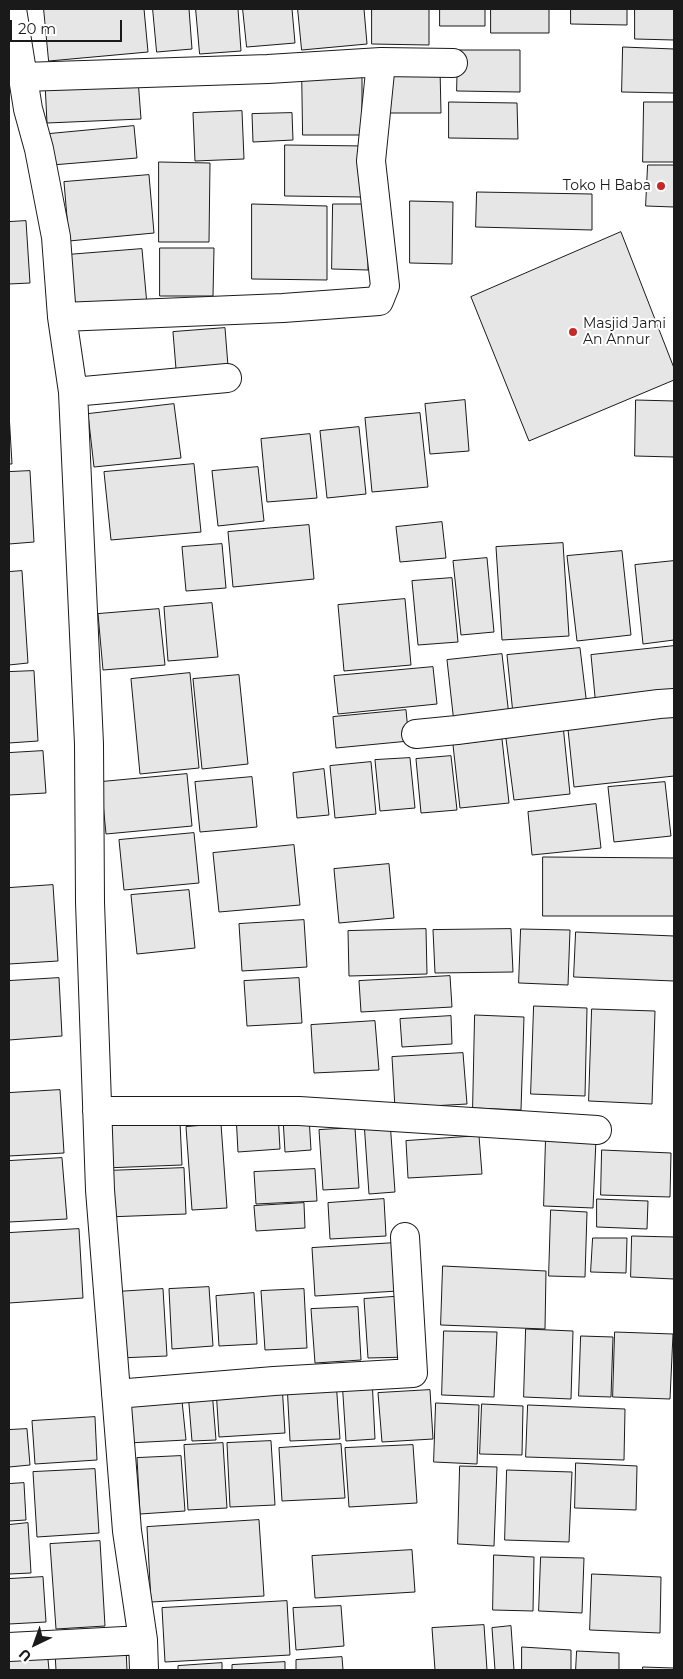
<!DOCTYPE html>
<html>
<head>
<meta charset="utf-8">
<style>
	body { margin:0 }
	#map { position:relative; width:683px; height:1679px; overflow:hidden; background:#fff; font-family:Montserrat,sans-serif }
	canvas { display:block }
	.frame { position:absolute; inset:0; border:10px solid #1a1a1a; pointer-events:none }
	.north { position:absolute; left:10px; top:1619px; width:50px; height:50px; -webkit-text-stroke:4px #fff; paint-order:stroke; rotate:222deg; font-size:14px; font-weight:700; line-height:20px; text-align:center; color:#1a1a1a }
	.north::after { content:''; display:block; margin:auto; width:18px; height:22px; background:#1a1a1a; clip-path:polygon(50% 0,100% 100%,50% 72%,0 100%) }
	.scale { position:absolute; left:10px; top:20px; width:112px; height:22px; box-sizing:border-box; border:2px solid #1a1a1a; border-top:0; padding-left:6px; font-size:15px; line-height:18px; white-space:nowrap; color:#1a1a1a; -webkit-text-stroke:4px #fff; paint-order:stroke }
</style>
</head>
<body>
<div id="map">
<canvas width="683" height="1679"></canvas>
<div class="frame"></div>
<div class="north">U</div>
<div class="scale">20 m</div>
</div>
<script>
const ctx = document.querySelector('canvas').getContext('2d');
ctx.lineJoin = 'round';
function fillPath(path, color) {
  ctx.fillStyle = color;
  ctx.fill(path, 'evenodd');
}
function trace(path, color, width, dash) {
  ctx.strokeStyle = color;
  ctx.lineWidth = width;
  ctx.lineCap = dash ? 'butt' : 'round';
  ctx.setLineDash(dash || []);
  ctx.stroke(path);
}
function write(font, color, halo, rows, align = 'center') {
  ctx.font = font + ' Montserrat,sans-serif';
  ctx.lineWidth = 4;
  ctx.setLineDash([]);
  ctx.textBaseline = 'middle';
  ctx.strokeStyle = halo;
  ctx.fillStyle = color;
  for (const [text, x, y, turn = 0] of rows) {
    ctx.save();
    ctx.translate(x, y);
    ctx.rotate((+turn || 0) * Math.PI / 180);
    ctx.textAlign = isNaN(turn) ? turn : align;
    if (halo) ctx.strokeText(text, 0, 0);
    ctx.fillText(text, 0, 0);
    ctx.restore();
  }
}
const building = new Path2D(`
	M44,9H144L148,52L49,61Z
	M153,9H189L192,49L157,52Z
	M196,9H238L241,51L200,54Z
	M243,9H292L295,43L247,47Z
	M298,9H364L367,44L302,50Z
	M372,9H429V45L372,44Z
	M440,9H485V26H440Z
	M491,9H549V33H491Z
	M571,9H627V25L571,24Z
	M635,9H674V40L635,39Z
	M623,47L674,49V93L622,92Z
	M458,50H520V92L457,91Z
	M385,69H440L441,113H386Z
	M302,70L362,71V135H303Z
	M138,79L141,119L47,123L45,83Z
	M449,102L517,103L518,139L449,138Z
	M644,102H674V162H643Z
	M242,111L244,159L195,161L193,113Z
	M292,113L293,140L253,142L252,114Z
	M134,126L137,158L52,165L49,134Z
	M285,145L365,146L363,197L285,196Z
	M159,162L210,163L209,242H159Z
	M648,165H674V207L646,206Z
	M149,175L154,233L69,241L64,182Z
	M477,192L592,194V230L476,227Z
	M410,201L453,202L452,264L410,263Z
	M252,204L327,206V280L252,279Z
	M333,204H368V270L332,269Z
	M26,221L30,283L9,284V222Z
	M621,232L674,368V380L529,441L471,297Z
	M160,248H214L213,296H160Z
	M142,249L147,305L72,311L66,255Z
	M225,328L228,366L176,369L173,332Z
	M465,400L469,451L430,454L425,404Z
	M636,400L674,401V457L635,456Z
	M174,404L181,458L94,467L88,414Z
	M9,413L12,464H9Z
	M420,413L428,487L372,492L365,418Z
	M359,427L366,494L327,498L320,431Z
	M310,434L317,498L267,502L261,439Z
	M194,464L201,532L111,540L104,472Z
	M258,467L264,521L218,526L212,471Z
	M30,471L34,542L9,544V472Z
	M442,522L446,558L400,562L396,527Z
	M309,525L314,579L233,587L228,532Z
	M563,543L569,636L502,640L496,547Z
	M222,544L226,588L186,591L182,547Z
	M622,551L631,635L577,641L567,556Z
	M487,558L494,632L461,635L453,561Z
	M674,561V640L643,644L635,565Z
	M22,571L28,663L9,665V572Z
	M452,578L458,642L418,645L412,581Z
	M405,599L411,665L344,671L338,605Z
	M212,603L218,657L168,661L164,607Z
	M159,609L165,665L103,670L98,614Z
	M674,646V699L596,707L591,655Z
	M580,648L587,706L513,714L507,655Z
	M502,654L509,716L454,723L447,660Z
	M433,667L437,704L338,714L334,676Z
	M34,671L38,741L9,743V672Z
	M190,673L199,768L140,774L131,679Z
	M239,675L248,764L202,769L193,679Z
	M674,708V776L574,787L567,720Z
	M406,710L409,741L336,748L333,717Z
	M563,725L570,794L514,800L505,731Z
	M502,739L509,803L460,808L453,745Z
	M43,751L46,793L9,795V753Z
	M451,756L457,810L421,813L416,759Z
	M410,758L415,808L380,811L375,760Z
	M371,762L376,814L335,818L330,766Z
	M324,769L329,815L297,818L293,773Z
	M187,774L192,826L106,834L101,782Z
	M252,777L257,827L200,832L195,782Z
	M665,782L671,836L614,842L608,787Z
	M596,804L601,848L532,855L528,812Z
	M194,833L199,883L124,890L119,840Z
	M294,845L300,905L219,912L213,853Z
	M543,857L674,858V916H543Z
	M389,864L394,918L339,923L334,869Z
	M53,885L58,961L9,964V888Z
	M189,890L195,948L137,954L131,895Z
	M304,920L307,967L242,971L239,924Z
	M426,929L427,974L349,976L348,931Z
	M511,929L513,972L435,973L433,930Z
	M521,929L570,930L568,985L519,983Z
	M576,932L674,936V981L574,977Z
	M450,976L452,1007L361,1012L359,981Z
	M59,978L62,1036L9,1040V981Z
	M299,978L302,1023L247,1026L244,981Z
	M534,1006L587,1008L585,1096L531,1094Z
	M592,1009L655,1011L652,1104L589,1101Z
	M475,1015L524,1017L521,1110L473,1108Z
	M451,1016L452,1044L402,1047L400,1019Z
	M375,1021L379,1070L314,1073L311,1025Z
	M463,1053L467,1104L395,1108L392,1057Z
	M60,1090L64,1153L9,1156V1093Z
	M278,1112L280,1149L238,1152L236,1114Z
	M309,1117L311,1150L285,1152L283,1118Z
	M390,1121L395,1192L369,1194L364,1122Z
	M180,1122L182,1165L104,1168L102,1125Z
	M221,1124L227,1208L192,1210L186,1127Z
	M355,1128L359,1188L323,1190L319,1130Z
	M479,1136L482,1174L408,1178L406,1141Z
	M546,1137L596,1139L593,1208L544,1206Z
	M602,1150L671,1153L670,1197L601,1195Z
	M62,1158L67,1219L9,1222V1161Z
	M184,1168L186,1214L107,1217L105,1171Z
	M315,1169L317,1201L256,1204L254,1172Z
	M384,1199L386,1236L330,1239L328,1203Z
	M597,1199L648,1201L647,1229L597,1227Z
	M304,1203L305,1228L256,1231L254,1206Z
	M551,1210L587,1212L585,1277L549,1276Z
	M79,1229L83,1298L9,1303V1233Z
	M632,1236L674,1237V1279L631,1277Z
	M593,1238H627L626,1273L591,1272Z
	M395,1243L398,1291L315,1296L312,1248Z
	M443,1266L546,1271L545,1329L441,1325Z
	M209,1287L213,1346L172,1349L169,1289Z
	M163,1289L167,1356L119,1358L115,1292Z
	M304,1289L307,1348L265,1350L261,1291Z
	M254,1293L257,1344L219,1346L216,1296Z
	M405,1296L409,1357L368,1358L364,1299Z
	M358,1307L361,1360L315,1363L311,1309Z
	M526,1329L573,1331L571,1399L524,1397Z
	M444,1331L497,1332L494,1397L442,1395Z
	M615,1332L673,1334L670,1399L613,1397Z
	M581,1336L613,1337L611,1397L579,1396Z
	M372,1378L375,1439L346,1441L342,1380Z
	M336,1380L340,1439L290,1441L287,1383Z
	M282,1384L285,1433L219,1437L216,1388Z
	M212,1390L216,1440L192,1441L188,1392Z
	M430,1390L433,1439L382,1442L378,1393Z
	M181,1391L186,1440L128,1443L125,1395Z
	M436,1403L479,1405L477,1464L434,1462Z
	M482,1404L523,1406L522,1455L480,1454Z
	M528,1405L625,1409L624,1460L526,1457Z
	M95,1417L97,1460L35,1464L32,1421Z
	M27,1429L30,1465L9,1467V1430Z
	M271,1441L275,1505L230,1507L227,1443Z
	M223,1443L227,1508L188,1510L184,1445Z
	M341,1444L345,1498L282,1501L279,1448Z
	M413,1445L417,1503L349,1507L345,1448Z
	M181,1456L185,1511L140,1514L137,1458Z
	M576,1463L637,1466L636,1510L575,1508Z
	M460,1466L497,1467L494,1546L458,1544Z
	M95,1469L99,1533L37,1537L33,1472Z
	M507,1470L572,1472L569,1542L505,1540Z
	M24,1483L26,1520L9,1521V1484Z
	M259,1520L264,1596L151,1602L147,1527Z
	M28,1523L31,1573L9,1574V1525Z
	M100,1541L105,1626L56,1629L50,1544Z
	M412,1550L415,1592L315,1598L312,1556Z
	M494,1555L534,1557L533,1611L493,1610Z
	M541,1557L584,1558L582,1613L539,1611Z
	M592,1574L661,1577L660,1633L590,1630Z
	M43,1577L46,1622L9,1624V1579Z
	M287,1601L290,1655L165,1662L162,1608Z
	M341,1606L344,1646L296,1650L293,1608Z
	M484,1625L487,1670H435L432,1628Z
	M511,1626L514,1670H495L492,1628Z
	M522,1647L571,1650V1670H522Z
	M126,1648L127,1670H56L55,1653Z
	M47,1649L49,1670H9V1652Z
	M577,1651L619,1653V1670H576Z
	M342,1657L343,1670H296V1660Z
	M285,1662V1670H232V1665Z
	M222,1663V1670H178V1666Z
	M643,1667L674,1668V1670H643Z`);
fillPath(building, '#e6e6e6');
trace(building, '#1a1a1a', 1);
const minor = new Path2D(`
	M12,9L28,109L39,149L56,237L62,317L73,392L89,744L90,902L100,1190L127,1531L143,1640L144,1670
	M381,62L453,63
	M23,77L268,69L381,62L371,161L385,286L379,301L283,308L62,317
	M73,392L227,378
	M416,734L457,730L659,704L674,703
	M97,1111H299L597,1130
	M116,1394L274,1381L413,1373L405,1237
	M9,1647L143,1640`);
trace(minor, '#1a1a1a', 30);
trace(minor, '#fff', 28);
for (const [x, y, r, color] of [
	[661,186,5,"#c62828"],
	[573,332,5,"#c62828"]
]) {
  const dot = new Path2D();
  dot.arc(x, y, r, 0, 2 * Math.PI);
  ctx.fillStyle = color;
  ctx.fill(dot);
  trace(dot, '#fff', 2);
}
write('14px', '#1a1a1a', '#fff', [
	["Toko H Baba",651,186],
	["Masjid Jami",583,324,"left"],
	["An Annur",583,340,"left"]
], 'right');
</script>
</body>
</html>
